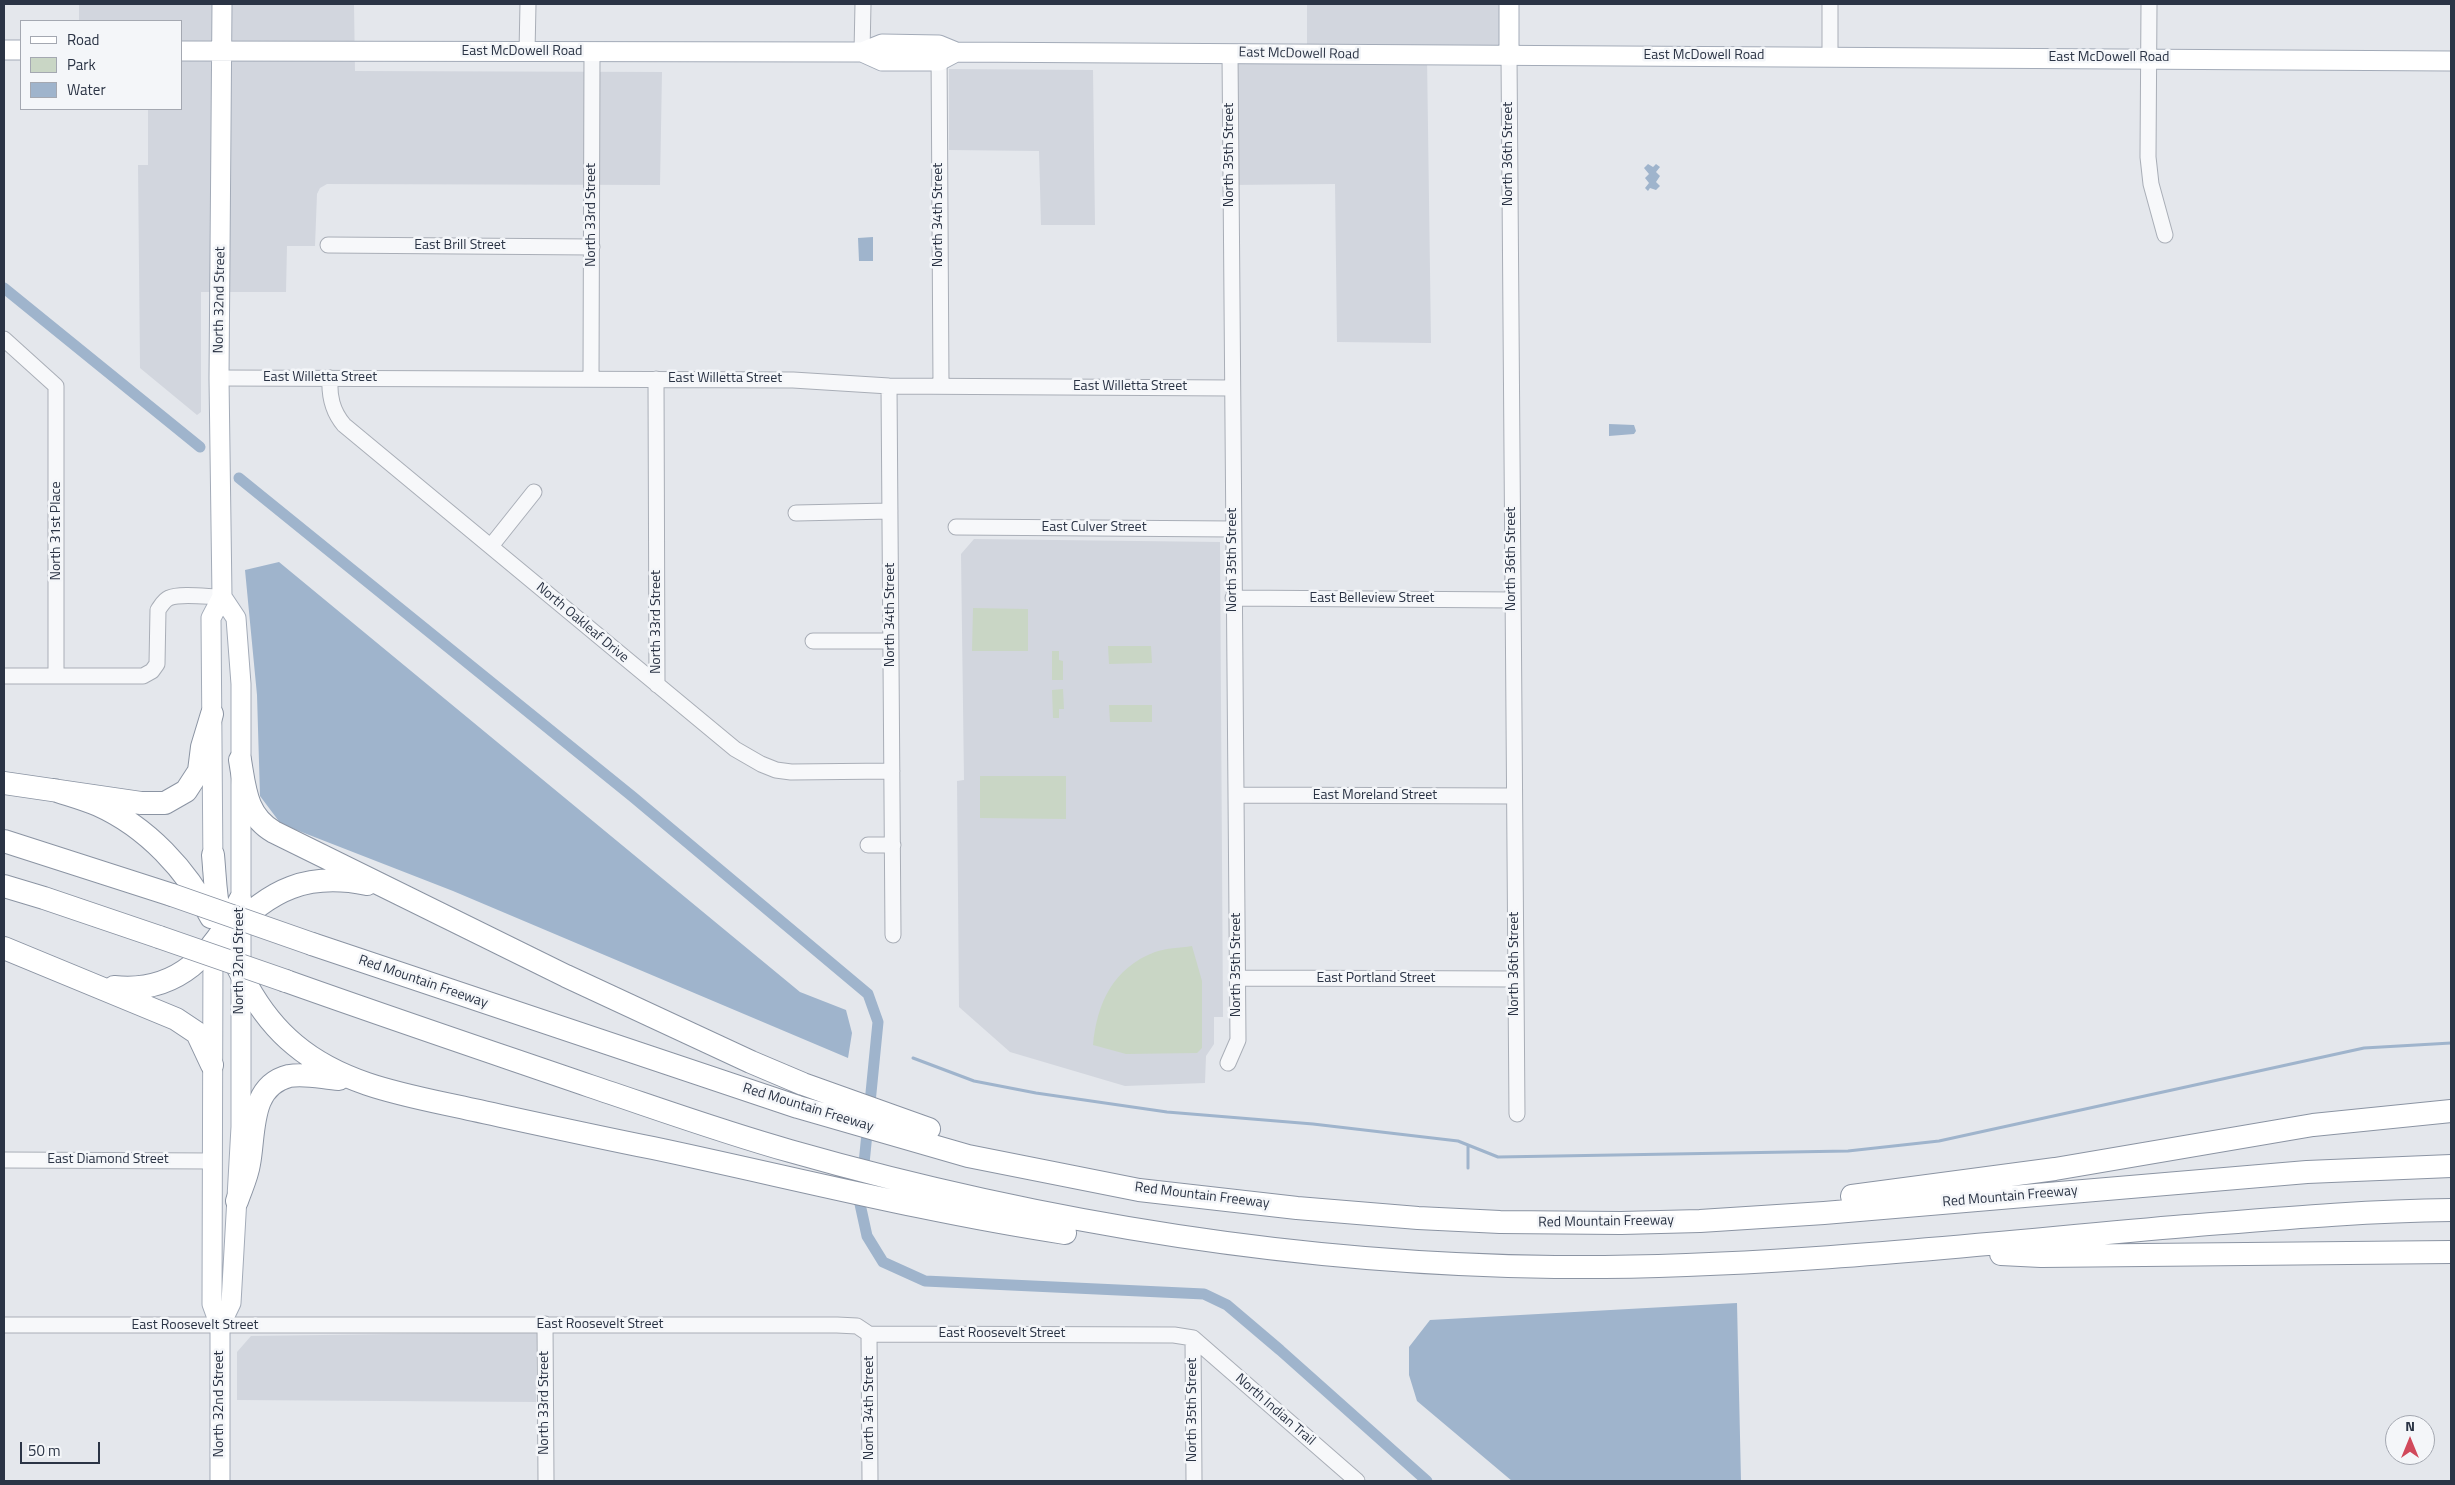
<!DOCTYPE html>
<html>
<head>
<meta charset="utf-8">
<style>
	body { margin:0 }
	#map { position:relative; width:2455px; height:1485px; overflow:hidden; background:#e4e7ec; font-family:"Titillium Web",sans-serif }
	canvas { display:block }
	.frame { position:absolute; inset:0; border:5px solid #2b3445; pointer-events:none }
	.legend { position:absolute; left:20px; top:20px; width:162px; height:90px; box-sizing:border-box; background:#f4f6f9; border:1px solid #a4a8b1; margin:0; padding:6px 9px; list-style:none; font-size:15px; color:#2b3445 }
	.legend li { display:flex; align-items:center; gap:10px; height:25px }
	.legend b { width:25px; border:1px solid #a4a8b1 }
	.north { position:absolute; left:2385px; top:1415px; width:50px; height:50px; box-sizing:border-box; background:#f4f6f9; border:1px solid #a4a8b1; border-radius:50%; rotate:0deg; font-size:14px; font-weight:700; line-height:20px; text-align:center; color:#2b3445 }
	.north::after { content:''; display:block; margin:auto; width:18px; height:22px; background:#d1495b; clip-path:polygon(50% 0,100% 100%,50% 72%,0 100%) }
	.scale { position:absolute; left:20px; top:1442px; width:80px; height:22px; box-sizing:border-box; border:2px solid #2b3445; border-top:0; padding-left:6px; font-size:15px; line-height:18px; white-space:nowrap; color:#2b3445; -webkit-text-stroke:4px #f4f6f9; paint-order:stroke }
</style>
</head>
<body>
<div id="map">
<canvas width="2455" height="1485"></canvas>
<div class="frame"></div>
<ul class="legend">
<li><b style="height:6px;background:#fff"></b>Road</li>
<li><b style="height:14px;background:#c9d6c5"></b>Park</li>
<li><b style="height:14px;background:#9fb4cc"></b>Water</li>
</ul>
<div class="north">N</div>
<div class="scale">50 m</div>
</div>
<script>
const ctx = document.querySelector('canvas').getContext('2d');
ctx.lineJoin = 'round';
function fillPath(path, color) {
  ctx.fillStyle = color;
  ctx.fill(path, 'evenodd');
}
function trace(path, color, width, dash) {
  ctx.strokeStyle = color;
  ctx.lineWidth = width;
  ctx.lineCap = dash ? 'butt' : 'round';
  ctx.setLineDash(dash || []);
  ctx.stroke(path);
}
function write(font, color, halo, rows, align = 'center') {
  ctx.font = font + ' "Titillium Web",sans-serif';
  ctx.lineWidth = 5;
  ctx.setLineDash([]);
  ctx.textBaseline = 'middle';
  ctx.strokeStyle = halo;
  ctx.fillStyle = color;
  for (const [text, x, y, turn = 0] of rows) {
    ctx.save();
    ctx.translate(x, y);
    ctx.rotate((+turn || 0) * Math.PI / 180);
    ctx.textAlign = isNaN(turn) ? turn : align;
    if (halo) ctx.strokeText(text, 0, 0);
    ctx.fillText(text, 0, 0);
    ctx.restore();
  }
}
fillPath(new Path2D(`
	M79,4H354L355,71L662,72L660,185L327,184L320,188L317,194L315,246H287L286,292H201V412L197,415L140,368L138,165H148V109H181V21H79Z
	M1307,4H1509V56H1427L1431,343L1337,342L1335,184L1230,185V54L1307,55Z
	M949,69L1093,70L1095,225H1041L1039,151L949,150Z
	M974,539L1220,542L1223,1017H1214V1044L1206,1056L1205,1083L1125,1086L1010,1052L959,1007L957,781L964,780L961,554Z
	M537,1332L536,1402L237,1400V1352L251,1336Z`), '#d2d6de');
fillPath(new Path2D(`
	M973,608L1028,609V651H972Z
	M1108,646H1151L1152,663L1109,664Z
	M1052,651H1059V660L1063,661V680H1052Z
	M1063,689L1064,709H1059V718H1053L1052,690Z
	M1109,705H1152V722H1110Z
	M980,776H1066V819L980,818Z
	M1192,946L1202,981V1048L1197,1053L1126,1054L1093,1045C1097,1003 1113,968 1155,952C1166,948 1180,948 1192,946Z`), '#c9d6c5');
fillPath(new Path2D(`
	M1648,164L1653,167L1656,164L1660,167L1656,172L1660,176L1656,182L1660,186L1656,190L1650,188L1648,191L1645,188L1649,183L1645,178L1649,174L1644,168Z
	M873,237V261H859L858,238Z
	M1609,424L1634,425L1636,431L1634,434L1609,436Z
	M279,562L800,992L846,1010L852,1033L848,1058L453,891L281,824L260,796L257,695L245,570Z
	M1737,1303L1741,1481H1512L1417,1401L1409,1375V1347L1430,1320Z`), '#9fb4cc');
trace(new Path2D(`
	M913,1058L974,1081L1036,1093L1167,1112L1313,1124L1458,1141L1498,1157L1848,1151L1939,1141L2364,1048L2451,1043
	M1468,1145V1168`), '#9fb4cc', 3);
trace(new Path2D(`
	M4,288L200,447
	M239,478L633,797L868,994L878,1022L860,1204L867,1236L883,1262L925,1281L1204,1294L1227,1305L1280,1350L1427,1481`), '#9fb4cc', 11);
const minor = new Path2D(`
	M1830,4V56
	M2149,4L2148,157L2151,184L2165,235
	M939,50L941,386
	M527,52L528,4
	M862,52L863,4
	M1509,56L1517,1114
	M328,245L592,247
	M4,339L56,386V676
	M219,378L793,380L889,386L1231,388
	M330,378C329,396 332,411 344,425L735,749L761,764L776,770L791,772L892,771
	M591,379L592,52
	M656,379L657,685
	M889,386L893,935
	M796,513L890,511
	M956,527L1232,529
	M491,546L534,492
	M1233,598L1512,600
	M813,641H891
	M4,676H143L152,671L157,664L158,610C161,606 164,600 169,598C180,593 209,597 222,597
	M1237,795L1513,796
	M868,845H893
	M1237,978L1514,979
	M1228,1063L1238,1040L1230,54
	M4,1160L212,1161
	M545,1324L546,1481
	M4,1325H837L857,1326L869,1334L1174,1335L1193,1338L1357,1481
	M869,1334L870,1481
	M1193,1338L1194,1481`);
const major = new Path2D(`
	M1509,4V56
	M4,50H21
	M181,51L862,52L882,44L939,45L956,52L2451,61
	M862,52L882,61H939L956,52
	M213,870L211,618L222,597L219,378L222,4
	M213,942L212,1304L220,1326V1481
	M220,1326L231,1303L241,1127V684L236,618L222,597`);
const highway = new Path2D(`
	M240,760C245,789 246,816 274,832L566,976L751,1062L803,1084L929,1129
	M4,783L141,803H165L186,791L199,771L202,747L212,714
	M54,790C69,795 84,799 98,805C147,827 187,870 211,917
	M4,841L172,895
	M213,855C215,875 215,896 220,916C231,962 257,1014 295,1045C345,1087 412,1096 474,1110C534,1123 593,1136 653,1148C790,1177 926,1212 1065,1233
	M4,886L44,898L159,937
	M229,933C270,889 308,872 367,884
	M312,944L798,1107L968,1156L1139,1190L1297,1208L1418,1218L1500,1222L1621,1223L1700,1221L1824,1213L2307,1172L2451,1166
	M4,948L176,1019L197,1033L212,1065
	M286,981C387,1017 488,1051 590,1086C656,1108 722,1132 790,1151C1039,1222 1296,1264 1555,1267C1766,1269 1976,1244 2186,1226C2274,1219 2362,1211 2451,1210
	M114,987C178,994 214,953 240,900
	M1852,1196L2055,1169L2313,1125L2451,1111
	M237,1201C241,1189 247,1177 249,1164C255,1133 249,1086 289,1076C306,1073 323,1078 339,1079
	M2001,1254L2041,1256L2451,1252`);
trace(minor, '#a9aeb7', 17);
trace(major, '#a3abb8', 21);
trace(highway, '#8b94a3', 24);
trace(minor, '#f7f8fa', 15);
trace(major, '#fff', 19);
trace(highway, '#fff', 22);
const highwayBridge = new Path2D(`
	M172,895L312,944
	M159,937L286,981`);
trace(highwayBridge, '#8b94a3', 24, []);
trace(highwayBridge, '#fff', 22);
write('14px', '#2b3445', '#f4f6f9', [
	["East McDowell Road",522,52],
	["East McDowell Road",1299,54,1],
	["East McDowell Road",1704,56],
	["East McDowell Road",2109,58],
	["North 36th Street",1509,154,-90],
	["North 35th Street",1230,155,-90],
	["North 33rd Street",592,215,-90],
	["North 34th Street",939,215,-90],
	["East Brill Street",460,246],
	["North 32nd Street",220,300,-89],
	["East Willetta Street",320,378],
	["East Willetta Street",725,379],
	["East Willetta Street",1130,387],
	["East Culver Street",1094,528],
	["North 31st Place",57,531,-90],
	["North 36th Street",1512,559,-90],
	["North 35th Street",1233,560,-90],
	["East Belleview Street",1372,599],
	["North 34th Street",891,615,-90],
	["North 33rd Street",657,622,-90],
	["North Oakleaf Drive",582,623,40],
	["East Moreland Street",1375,796],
	["North 32nd Street",240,961,-90],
	["North 36th Street",1515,964,-90],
	["North 35th Street",1237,965,-90],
	["East Portland Street",1376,979],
	["Red Mountain Freeway",423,982,19],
	["Red Mountain Freeway",808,1108,17],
	["East Diamond Street",108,1160],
	["Red Mountain Freeway",1202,1196,7],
	["Red Mountain Freeway",2010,1197,-5],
	["Red Mountain Freeway",1606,1222,-1],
	["East Roosevelt Street",600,1325],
	["East Roosevelt Street",195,1326],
	["East Roosevelt Street",1002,1334],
	["North 33rd Street",545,1403,-90],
	["North 32nd Street",220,1404,-90],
	["North 34th Street",870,1408,-90],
	["North 35th Street",1193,1410,-90],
	["North Indian Trail",1275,1410,41]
]);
</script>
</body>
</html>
